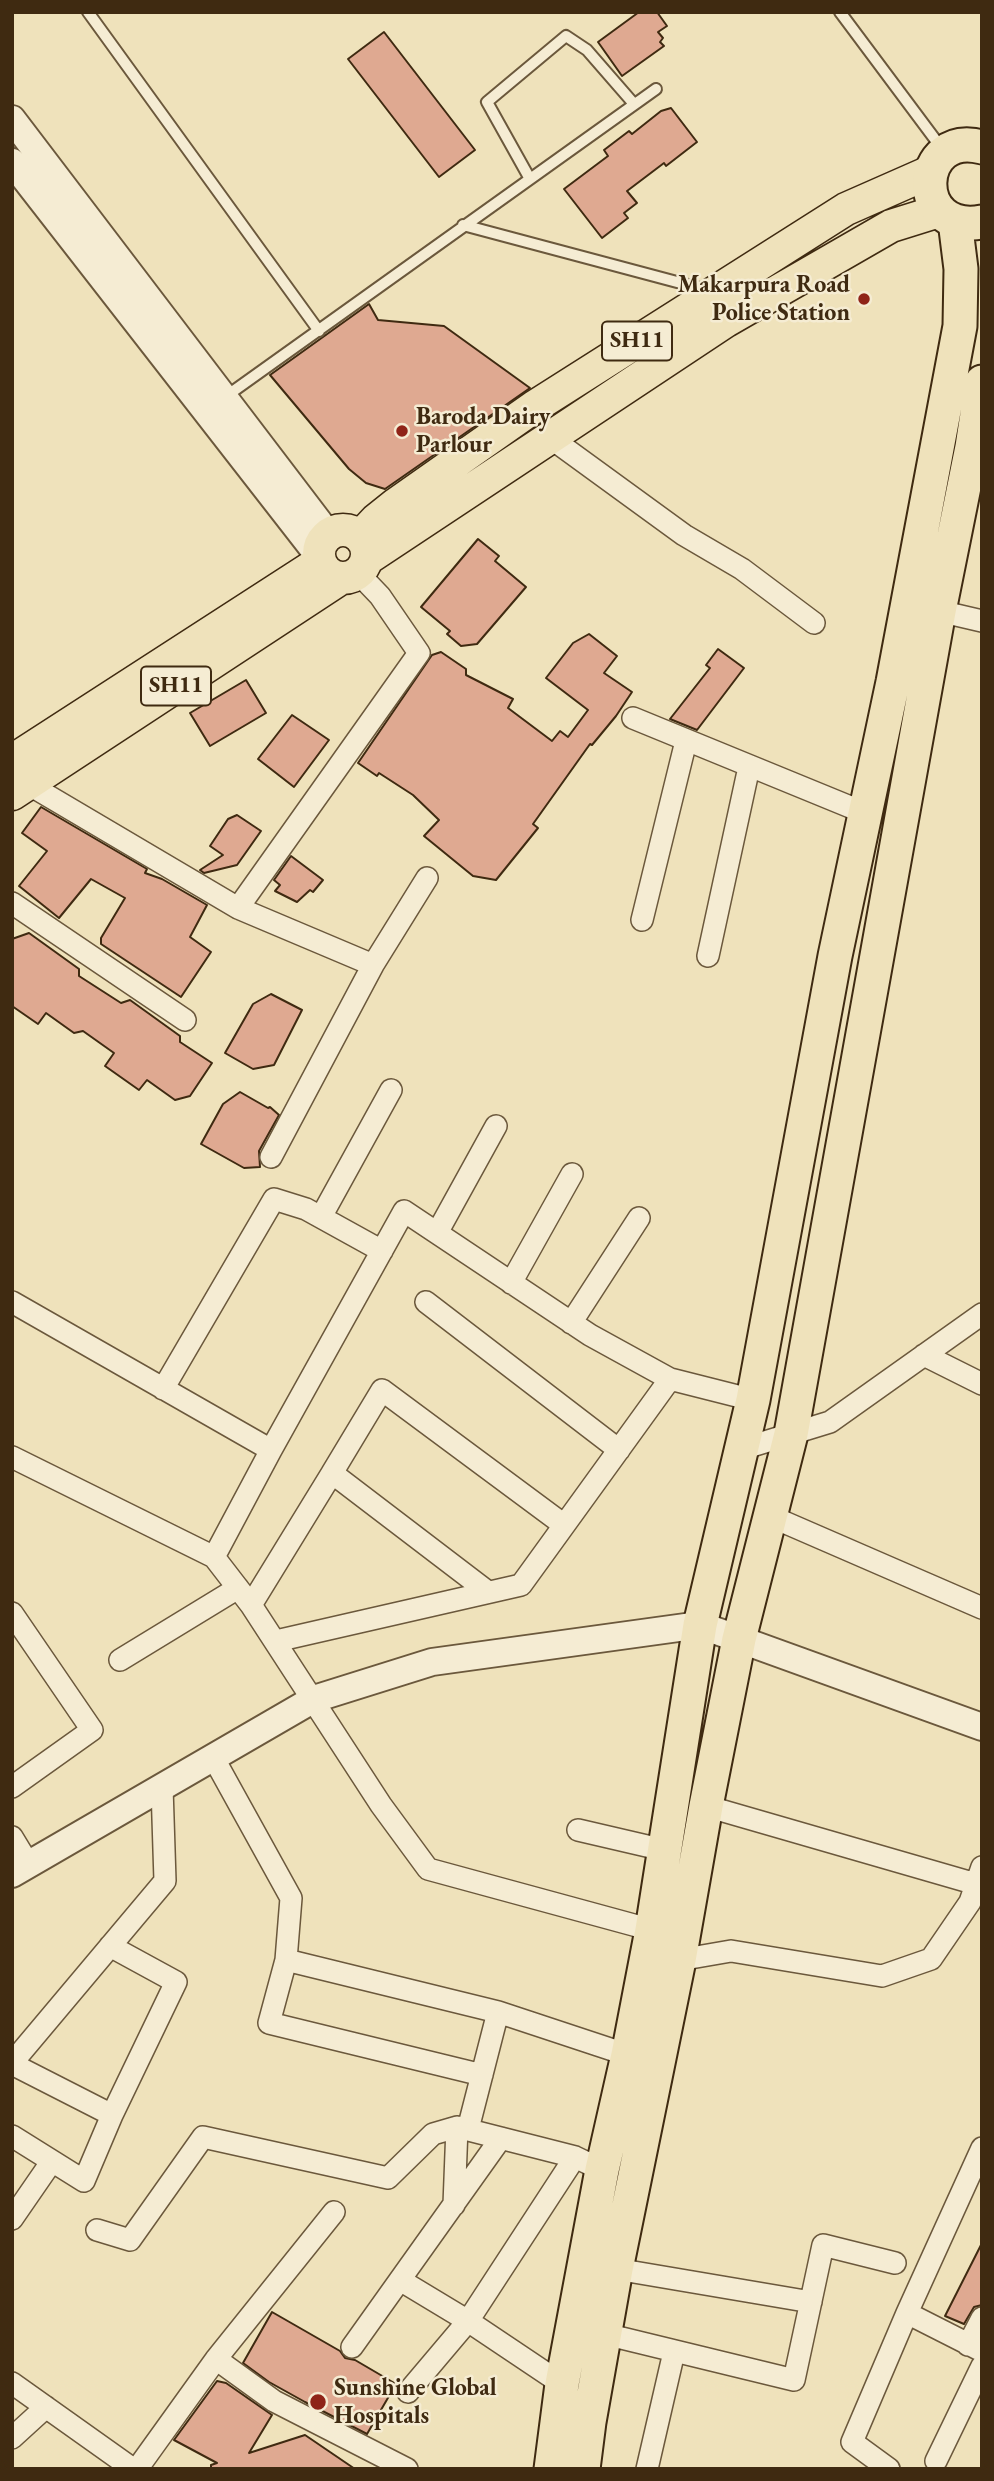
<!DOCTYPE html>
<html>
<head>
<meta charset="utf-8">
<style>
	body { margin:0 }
	#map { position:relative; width:994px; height:2481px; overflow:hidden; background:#efe2bb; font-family:"EB Garamond",serif }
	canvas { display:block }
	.frame { position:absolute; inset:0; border:14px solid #3f2a11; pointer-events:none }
</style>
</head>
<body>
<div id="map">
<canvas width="994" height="2481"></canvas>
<div class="frame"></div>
</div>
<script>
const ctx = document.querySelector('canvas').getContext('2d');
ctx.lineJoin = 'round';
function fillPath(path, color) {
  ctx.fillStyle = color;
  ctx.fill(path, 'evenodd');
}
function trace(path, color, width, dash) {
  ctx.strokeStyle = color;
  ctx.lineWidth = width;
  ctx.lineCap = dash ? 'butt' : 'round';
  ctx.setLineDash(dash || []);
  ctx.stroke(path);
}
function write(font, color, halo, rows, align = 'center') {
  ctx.font = font + ' "EB Garamond",serif';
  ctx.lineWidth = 5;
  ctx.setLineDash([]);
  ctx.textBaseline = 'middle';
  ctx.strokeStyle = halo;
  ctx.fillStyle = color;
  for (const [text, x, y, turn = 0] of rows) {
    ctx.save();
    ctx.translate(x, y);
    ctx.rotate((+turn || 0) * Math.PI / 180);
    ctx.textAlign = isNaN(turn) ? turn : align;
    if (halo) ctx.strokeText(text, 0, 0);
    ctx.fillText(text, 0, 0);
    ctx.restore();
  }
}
const building = new Path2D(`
	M639,12H657L667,26L658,32L663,38L660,42L664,46L622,76L598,42Z
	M384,32L475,150L439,177L348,59Z
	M671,108L697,142L666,166L664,163L627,191L637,203L624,213L628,218L602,238L564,189L608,156L604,150L629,131L632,134L661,111Z
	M369,304L378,320L444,326L530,388L385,489L366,483L349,469L270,375Z
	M478,539L499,556L495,561L526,587L477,644L461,646L447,634L450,631L421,607Z
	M589,634L617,656L604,673L632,692L616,716L592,745L590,744L533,824L538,828L496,880L473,876L424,836L439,820L413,795L379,773L377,776L358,763L432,655L441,652L466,669V675L513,699L508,708L552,741L560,731L568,737L588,710L546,678L573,643Z
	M718,649L744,668L697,730L670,719L710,668L706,665Z
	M246,680L266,713L210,746L190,713Z
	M292,715L329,740L294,787L258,759Z
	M41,807L147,869L145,873L162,879L207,905L190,937L211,952L181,997L101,944V938L125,898L91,879L59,918L19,886L47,851L22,833Z
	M237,815L261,831L237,865L204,873L200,870L223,855L210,846L228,819Z
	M291,856L323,880L313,892L310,890L297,902L275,891L280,885L274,880Z
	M29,933L79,969V976L121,1003L130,1000L180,1036V1042L212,1063L190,1096L175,1100L147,1080L139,1090L105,1066L114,1053L83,1031L74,1033L46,1013L38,1024L12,1006V939Z
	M271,994L302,1010L274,1065L253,1069L225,1053L253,1004Z
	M240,1092L268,1108L270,1107L279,1115L259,1151L260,1167L244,1168L201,1144L223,1104Z
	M982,2243V2305L974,2307L964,2324L945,2316Z
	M272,2312L340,2351L345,2358L355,2360L396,2384L367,2434L305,2402L269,2382L243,2363Z
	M217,2381L226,2383L272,2415L249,2453L305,2435L355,2469H211V2465L217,2463L174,2440Z`);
fillPath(building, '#dfa991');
trace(building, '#3f2a11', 2);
const service = new Path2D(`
	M88,12L319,331
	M840,12L943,150
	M530,179L487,102L566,36L587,50L634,104
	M463,225L707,290
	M225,397L656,89`);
const minor = new Path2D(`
	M548,436L684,535L742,569L814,623
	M939,611L982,621
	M633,718L865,813
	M28,784L238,908L373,965L427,878
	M12,903L185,1020
	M238,908L419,653L380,596L358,573
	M642,920L686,741
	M708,956L749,767
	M271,1157L373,965
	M321,1217L391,1090
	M437,1233L496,1126
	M511,1283L572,1174
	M12,1302L271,1450
	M426,1302L619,1450
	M571,1323L639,1218
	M924,1355L982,1384
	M163,1389L274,1199L306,1209L382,1251
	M742,1449L830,1422L982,1314
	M12,1457L214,1557L251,1605L381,1805L428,1869L652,1930
	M770,1516L982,1608
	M214,1557L271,1450L404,1211L590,1335L670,1379
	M488,1592L332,1473L382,1390L564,1525
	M251,1605L332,1473
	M12,1613L92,1730L12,1787
	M276,1641L521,1585L670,1379L753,1400
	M120,1660L238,1588
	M213,1757L291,1898L286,1960L498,2012L628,2055
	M706,1806L976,1884
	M578,1830L664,1850
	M12,1837L29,1865
	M286,1960L269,2023L482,2075
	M679,1960L731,1951L882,1976L931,1959L970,1902L982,1867
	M12,2063L165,1881L162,1787
	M12,2064L112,2115
	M468,2129L498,2012
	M12,2136L84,2181L112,2115L176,1982L110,1946
	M454,2205L457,2127
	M12,2219L52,2161
	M97,2230L130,2240L203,2137L388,2178L433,2134L457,2127L575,2157L602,2170
	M616,2269L811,2302
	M400,2280L468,2321L562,2384
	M907,2313L982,2351
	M605,2334L794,2380L823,2245L895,2263
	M968,2345L982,2318
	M352,2347L501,2138
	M216,2359L274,2401L407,2469
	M12,2383L133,2469
	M408,2392L468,2321L575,2157
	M12,2438L46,2407
	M936,2461L982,2366
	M137,2469L216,2359L334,2212
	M647,2469L674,2352
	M889,2469L852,2442L907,2313L982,2148`);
const tertiary = new Path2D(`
	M12,119L328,534
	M12,162L318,555
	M12,1874L314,1699L432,1662L700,1625L982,1727`);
const primary = new Path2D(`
	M319 554a24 24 0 1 1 48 0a24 24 0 1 1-48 0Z
	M360,537L376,520L396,504L534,407L846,209L930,172
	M367,559L726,321L891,226L939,211
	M12,761L320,562
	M12,794L341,578`);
const trunk = new Path2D(`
	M982,147C915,129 910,235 982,222
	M551,2469L562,2384L602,2170L628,2055L652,1930L700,1625L753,1400L835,956L893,682L960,326L961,269L955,221
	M583,2469L589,2422L616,2269L679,1960L706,1806L739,1639L791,1434L939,611L972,447L982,382`);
trace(service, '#6b583c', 14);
trace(minor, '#6b583c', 24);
trace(tertiary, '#6b583c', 30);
trace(primary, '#3f2a11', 35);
trace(trunk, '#3f2a11', 37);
trace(service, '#f5ecd3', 10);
trace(minor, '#f5ecd3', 21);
trace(tertiary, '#f5ecd3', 26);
trace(primary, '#efe2bb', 32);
trace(trunk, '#efe2bb', 33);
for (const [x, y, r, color] of [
	[864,299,7,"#8f2418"],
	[402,431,7,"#8f2418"],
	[318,2402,9,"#8f2418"]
]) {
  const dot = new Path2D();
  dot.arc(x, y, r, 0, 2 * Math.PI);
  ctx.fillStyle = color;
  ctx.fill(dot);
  trace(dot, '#f5ecd3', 2.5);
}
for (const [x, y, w] of [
	[637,341,70],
	[176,686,70]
]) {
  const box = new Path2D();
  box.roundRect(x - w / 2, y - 19.5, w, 39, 5);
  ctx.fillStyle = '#f5ecd3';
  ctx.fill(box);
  trace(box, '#3f2a11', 2);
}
write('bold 23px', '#3f2a11', null, [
	["SH11",637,341],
	["SH11",176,686]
]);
write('bold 24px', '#3f2a11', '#f5ecd3', [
	["Makarpura Road",850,285,"right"],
	["Police Station",850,313,"right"],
	["Baroda Dairy",416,417],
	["Parlour",416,445],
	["Sunshine Global",334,2388],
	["Hospitals",334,2416]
], 'left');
</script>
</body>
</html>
